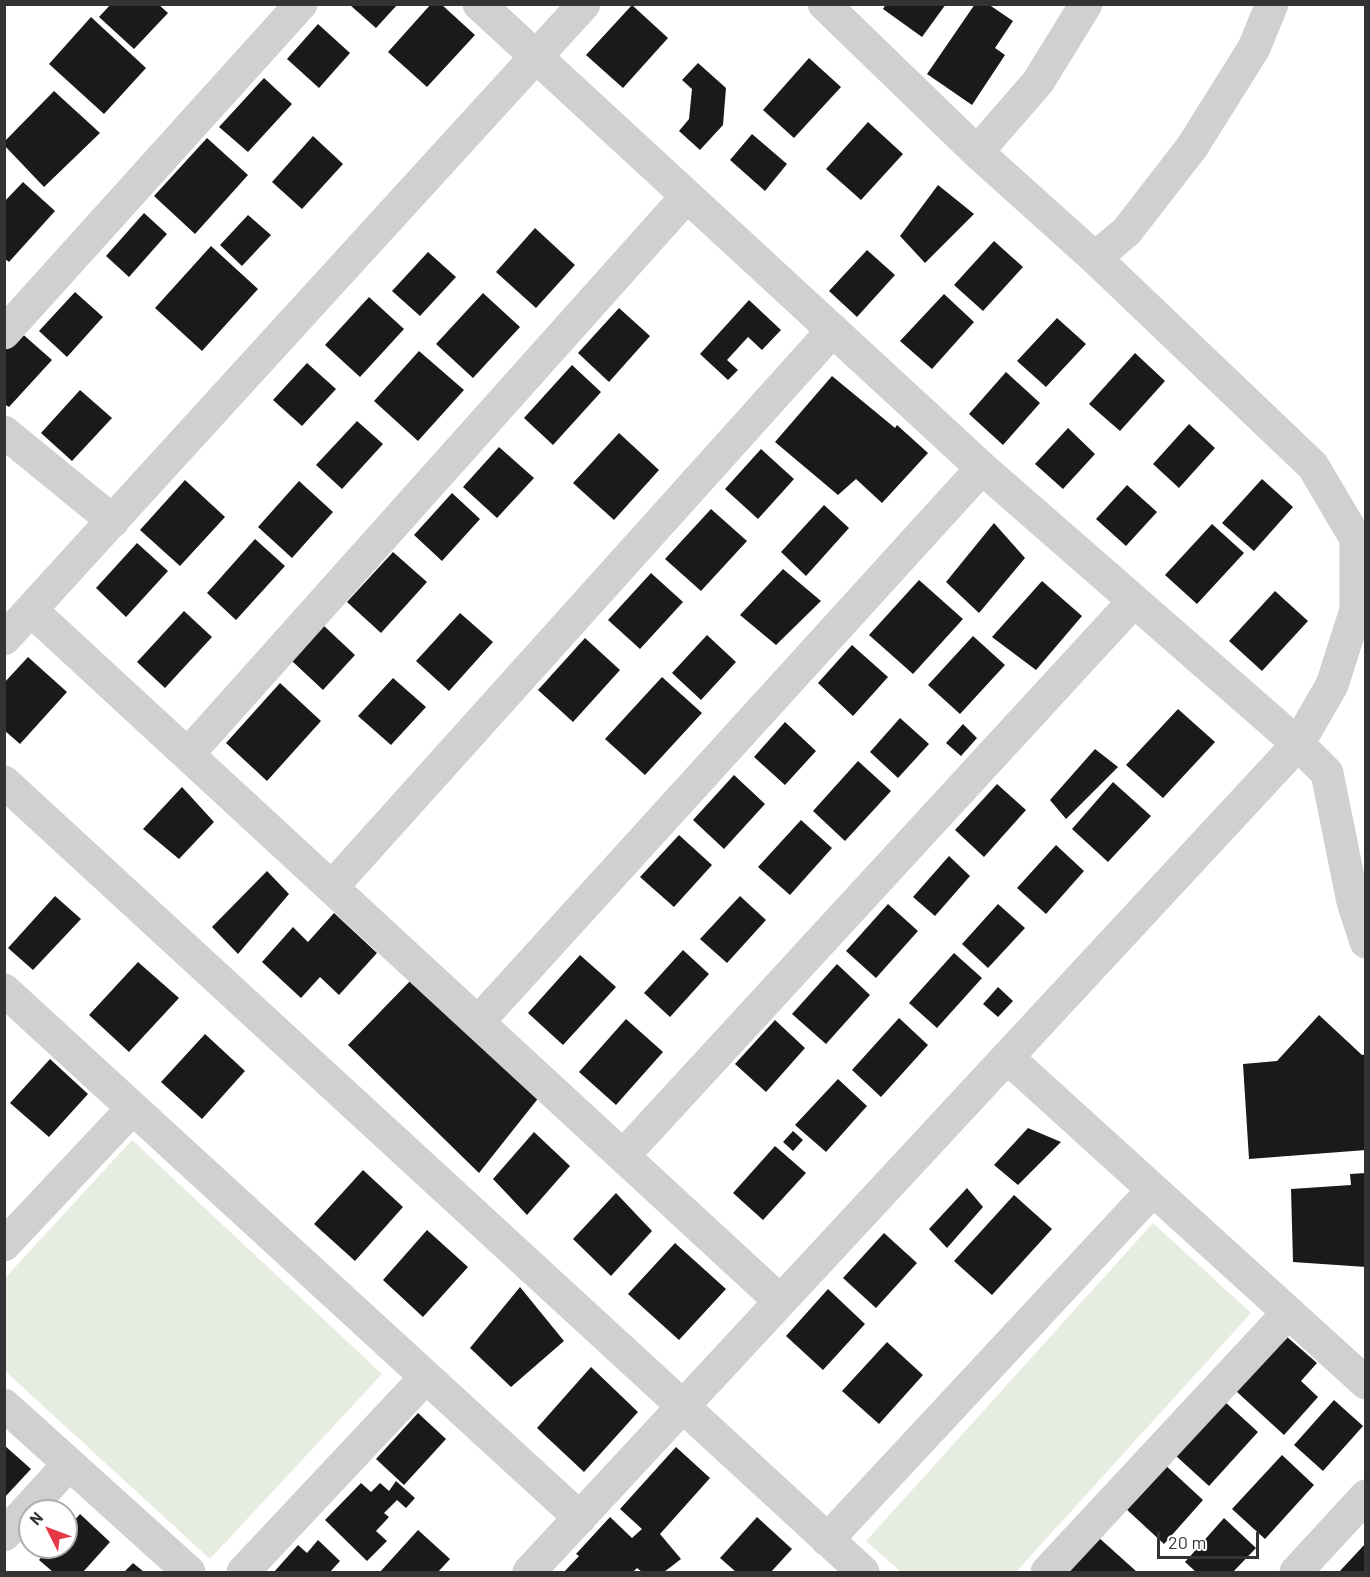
<!DOCTYPE html>
<html>
<head>
<meta charset="utf-8">
<style>
	body { margin:0 }
	#map { position:relative; width:1370px; height:1577px; overflow:hidden; background:#fff; font-family:Barlow,sans-serif }
	canvas { display:block }
	.frame { position:absolute; inset:0; border:6px solid #333; pointer-events:none }
	.north { position:absolute; left:18px; top:1499px; width:60px; height:60px; box-sizing:border-box; background:#fff; border:2px solid #adadad; border-radius:50%; rotate:312deg; font-size:16px; font-weight:700; line-height:24px; text-align:center; color:#333 }
	.north::after { content:''; display:block; margin:auto; width:21px; height:27px; background:#e63946; clip-path:polygon(50% 0,100% 100%,50% 72%,0 100%) }
	.scale { position:absolute; left:1157px; top:1532px; width:102px; height:27px; box-sizing:border-box; border:3px solid #333; border-top:0; padding-left:8px; font-size:18px; line-height:21px; white-space:nowrap; color:#333; -webkit-text-stroke:4px #fff; paint-order:stroke }
</style>
</head>
<body>
<div id="map">
<canvas width="1370" height="1577"></canvas>
<div class="frame"></div>
<div class="north">N</div>
<div class="scale">20 m</div>
</div>
<script>
const ctx = document.querySelector('canvas').getContext('2d');
ctx.lineJoin = 'round';
function fillPath(path, color) {
  ctx.fillStyle = color;
  ctx.fill(path, 'evenodd');
}
function trace(path, color, width, dash) {
  ctx.strokeStyle = color;
  ctx.lineWidth = width;
  ctx.lineCap = dash ? 'butt' : 'round';
  ctx.setLineDash(dash || []);
  ctx.stroke(path);
}
fillPath(new Path2D(`
	M132,1140L382,1374L210,1559L5,1371V1278Z
	M1153,1223L1251,1313L1016,1572H901L866,1541Z`), '#e6ecdf');
fillPath(new Path2D(`
	M111,4H158L168,13L134,49L99,17Z
	M431,4H441L475,35L427,87L388,52Z
	M886,4H946L922,37L883,9Z
	M975,4H988L1013,21L995,48L1005,55L972,105L927,74Z
	M350,5H397L376,28Z
	M632,5L668,38L623,88L586,55Z
	M91,17L146,68L104,114L49,64Z
	M318,24L350,53L319,88L287,59Z
	M809,58L841,87L794,138L763,110Z
	M698,63L726,88L723,125L700,150L679,131L689,119L692,89L682,80Z
	M264,78L292,104L248,152L219,127Z
	M54,91L100,133L44,187L4,145V142Z
	M868,122L903,154L861,200L826,169Z
	M752,134L787,164L765,191L730,160Z
	M313,136L343,164L302,209L272,182Z
	M207,138L248,175L195,234L154,196Z
	M23,182L55,211L9,262L4,258V202Z
	M938,185L974,214L925,263L900,236Z
	M144,213L167,234L129,277L106,256Z
	M248,215L271,235L242,266L220,245Z
	M535,228L575,265L536,308L496,272Z
	M994,241L1023,267L983,311L954,285Z
	M211,246L258,289L202,351L155,308Z
	M867,250L895,275L857,317L829,291Z
	M428,252L456,277L420,316L392,291Z
	M75,292L103,317L67,357L39,331Z
	M483,293L520,327L473,378L436,344Z
	M944,294L974,322L932,369L900,341Z
	M369,297L404,329L360,377L325,345Z
	M749,300L781,330L762,350L748,337L727,360L738,370L728,380L700,354Z
	M619,308L650,336L609,382L578,353Z
	M1057,318L1086,344L1046,387L1017,361Z
	M18,330L52,360L9,407L4,404V345Z
	M419,351L464,390L418,441L374,401Z
	M1135,353L1165,381L1120,431L1089,404Z
	M307,363L336,389L302,426L273,400Z
	M572,365L601,392L553,445L524,418Z
	M1006,372L1040,403L1003,445L969,414Z
	M832,376L895,428L897,425L928,453L882,503L856,479L838,495L775,442Z
	M80,390L112,418L72,461L41,433Z
	M357,421L383,444L342,489L316,465Z
	M1189,424L1215,448L1179,488L1153,464Z
	M1068,428L1095,454L1063,489L1035,464Z
	M619,433L659,470L614,520L573,483Z
	M499,447L534,478L497,518L463,487Z
	M761,449L794,479L758,519L725,489Z
	M1262,479L1293,507L1254,551L1222,523Z
	M185,480L225,517L180,566L140,530Z
	M299,481L333,512L292,558L258,527Z
	M1127,485L1157,512L1126,546L1096,519Z
	M452,493L480,519L442,561L414,535Z
	M824,505L849,528L806,576L781,552Z
	M711,509L747,541L701,591L665,559Z
	M994,523L1025,558L979,613L946,582Z
	M1212,524L1244,553L1197,604L1165,575Z
	M255,539L285,566L236,620L207,593Z
	M137,543L168,571L126,617L96,588Z
	M393,552L427,582L381,633L347,602Z
	M783,569L821,601L776,645L740,615Z
	M651,573L683,602L640,649L608,620Z
	M919,580L963,619L913,674L869,635Z
	M1042,581L1082,616L1036,670L992,637Z
	M1275,591L1308,621L1262,671L1229,641Z
	M184,611L212,637L165,688L137,662Z
	M460,613L493,642L449,691L416,661Z
	M324,626L355,655L323,690L292,661Z
	M707,635L736,662L701,700L672,673Z
	M973,636L1005,665L960,714L928,685Z
	M585,638L620,670L573,722L538,690Z
	M852,645L888,677L853,716L818,683Z
	M28,657L67,692L20,744L4,730V683Z
	M662,677L702,713L645,775L605,739Z
	M393,678L426,707L391,745L358,716Z
	M280,683L321,721L267,781L226,743Z
	M1178,709L1215,742L1163,798L1126,765Z
	M900,718L929,744L898,778L870,752Z
	M785,722L816,751L785,785L754,757Z
	M963,724L977,738L961,756L946,743Z
	M1095,749L1118,767L1066,819L1050,800Z
	M858,761L891,791L845,841L813,811Z
	M734,775L765,804L724,849L693,820Z
	M1113,782L1151,816L1108,862L1072,829Z
	M997,784L1026,810L984,857L955,830Z
	M182,787L214,822L179,859L143,829Z
	M801,820L832,848L790,895L758,867Z
	M679,835L712,865L674,907L640,877Z
	M1056,845L1084,871L1046,914L1017,888Z
	M949,856L970,876L935,916L913,897Z
	M267,871L289,894L238,954L212,927Z
	M55,896L81,919L33,970L8,948Z
	M740,896L766,920L727,963L700,939Z
	M888,904L918,931L876,978L846,951Z
	M998,904L1025,928L988,968L962,944Z
	M334,913L377,953L339,995L320,977L301,998L262,962L293,927L308,942Z
	M683,950L709,974L670,1017L644,993Z
	M954,953L982,978L937,1028L909,1003Z
	M580,955L616,987L563,1045L528,1013Z
	M138,962L179,998L129,1052L89,1015Z
	M837,964L870,995L826,1044L792,1014Z
	M413,978L540,1096L479,1173L348,1045Z
	M998,987L1013,1001L998,1017L983,1004Z
	M1319,1015L1362,1055L1366,1054V1150L1249,1159L1243,1064L1277,1061Z
	M899,1018L928,1045L881,1097L852,1070Z
	M626,1019L663,1052L616,1105L579,1072Z
	M775,1020L805,1048L766,1092L735,1064Z
	M205,1034L245,1071L202,1119L161,1082Z
	M50,1059L88,1094L49,1137L10,1103Z
	M838,1079L867,1106L826,1152L795,1125Z
	M1028,1128L1061,1142L1018,1185L994,1165Z
	M793,1131L803,1140L793,1151L783,1142Z
	M534,1132L570,1166L527,1215L493,1179Z
	M775,1146L806,1173L763,1220L733,1193Z
	M363,1170L403,1207L355,1261L314,1224Z
	M1366,1173V1267L1293,1262L1291,1189L1351,1185L1350,1174Z
	M967,1188L983,1207L947,1248L929,1229Z
	M616,1193L652,1231L611,1276L573,1239Z
	M1014,1195L1052,1229L992,1295L954,1261Z
	M427,1230L468,1267L423,1317L383,1280Z
	M884,1233L917,1263L876,1308L843,1278Z
	M675,1243L726,1289L679,1340L628,1294Z
	M520,1287L564,1341L511,1387L470,1348Z
	M828,1289L865,1324L823,1370L786,1336Z
	M1286,1336L1317,1363L1301,1381L1318,1397L1284,1435L1236,1391Z
	M887,1342L923,1375L879,1424L842,1391Z
	M591,1367L638,1412L584,1472L537,1428Z
	M1334,1400L1363,1426L1323,1471L1294,1445Z
	M1224,1401L1258,1432L1209,1486L1175,1455Z
	M418,1413L446,1439L404,1485L376,1459Z
	M4,1445L31,1469L4,1498Z
	M676,1447L710,1478L660,1534L681,1559L664,1572H642L637,1568L633,1572H564L579,1556L576,1554L610,1517L632,1538L642,1529L620,1509Z
	M1282,1455L1314,1485L1265,1539L1232,1509Z
	M1163,1463L1203,1500L1164,1544L1124,1507Z
	M396,1481L415,1498L406,1508L397,1500L384,1513L389,1517L376,1531L387,1541L367,1561L325,1520L361,1483L371,1492L380,1483L389,1491Z
	M80,1514L110,1542L83,1572H53L39,1560L45,1553L39,1547H66V1530Z
	M757,1517L792,1549L771,1572H736L720,1558Z
	M1224,1518L1256,1548L1233,1572H1196L1185,1562Z
	M418,1530L450,1559L438,1572H380Z
	M1097,1536L1137,1572H1064Z
	M318,1540L340,1561L330,1572H274L298,1545L307,1553Z
	M1366,1543V1572H1339Z
	M133,1563L144,1572H124Z`), '#1a1a1a');
trace(new Path2D(`
	M479,4L982,468L1298,744L1327,773L1353,902L1366,942
	M977,152L1038,82L1086,4
	M1095,258L1127,231L1192,147L1254,48L1272,4
	M4,333L301,4
	M4,432L113,521
	M32,611L780,1301
	M4,639L584,4
	M188,754L687,196
	M4,782L863,1572
	M332,887L833,330
	M4,990L580,1518
	M478,1022L982,468
	M1007,1057L1366,1383
	M623,1156L1134,601
	M4,1245L133,1108
	M4,1405L189,1572
	M4,1535L69,1464
	M827,1540L1153,1190
	M243,1572L426,1377
	M529,1572L1298,744L1332,685L1356,610V539L1313,466L1095,258L977,152L824,4
	M1047,1572L1288,1313
	M1296,1572L1366,1496`), '#d0d0d0', 33);
</script>
</body>
</html>
